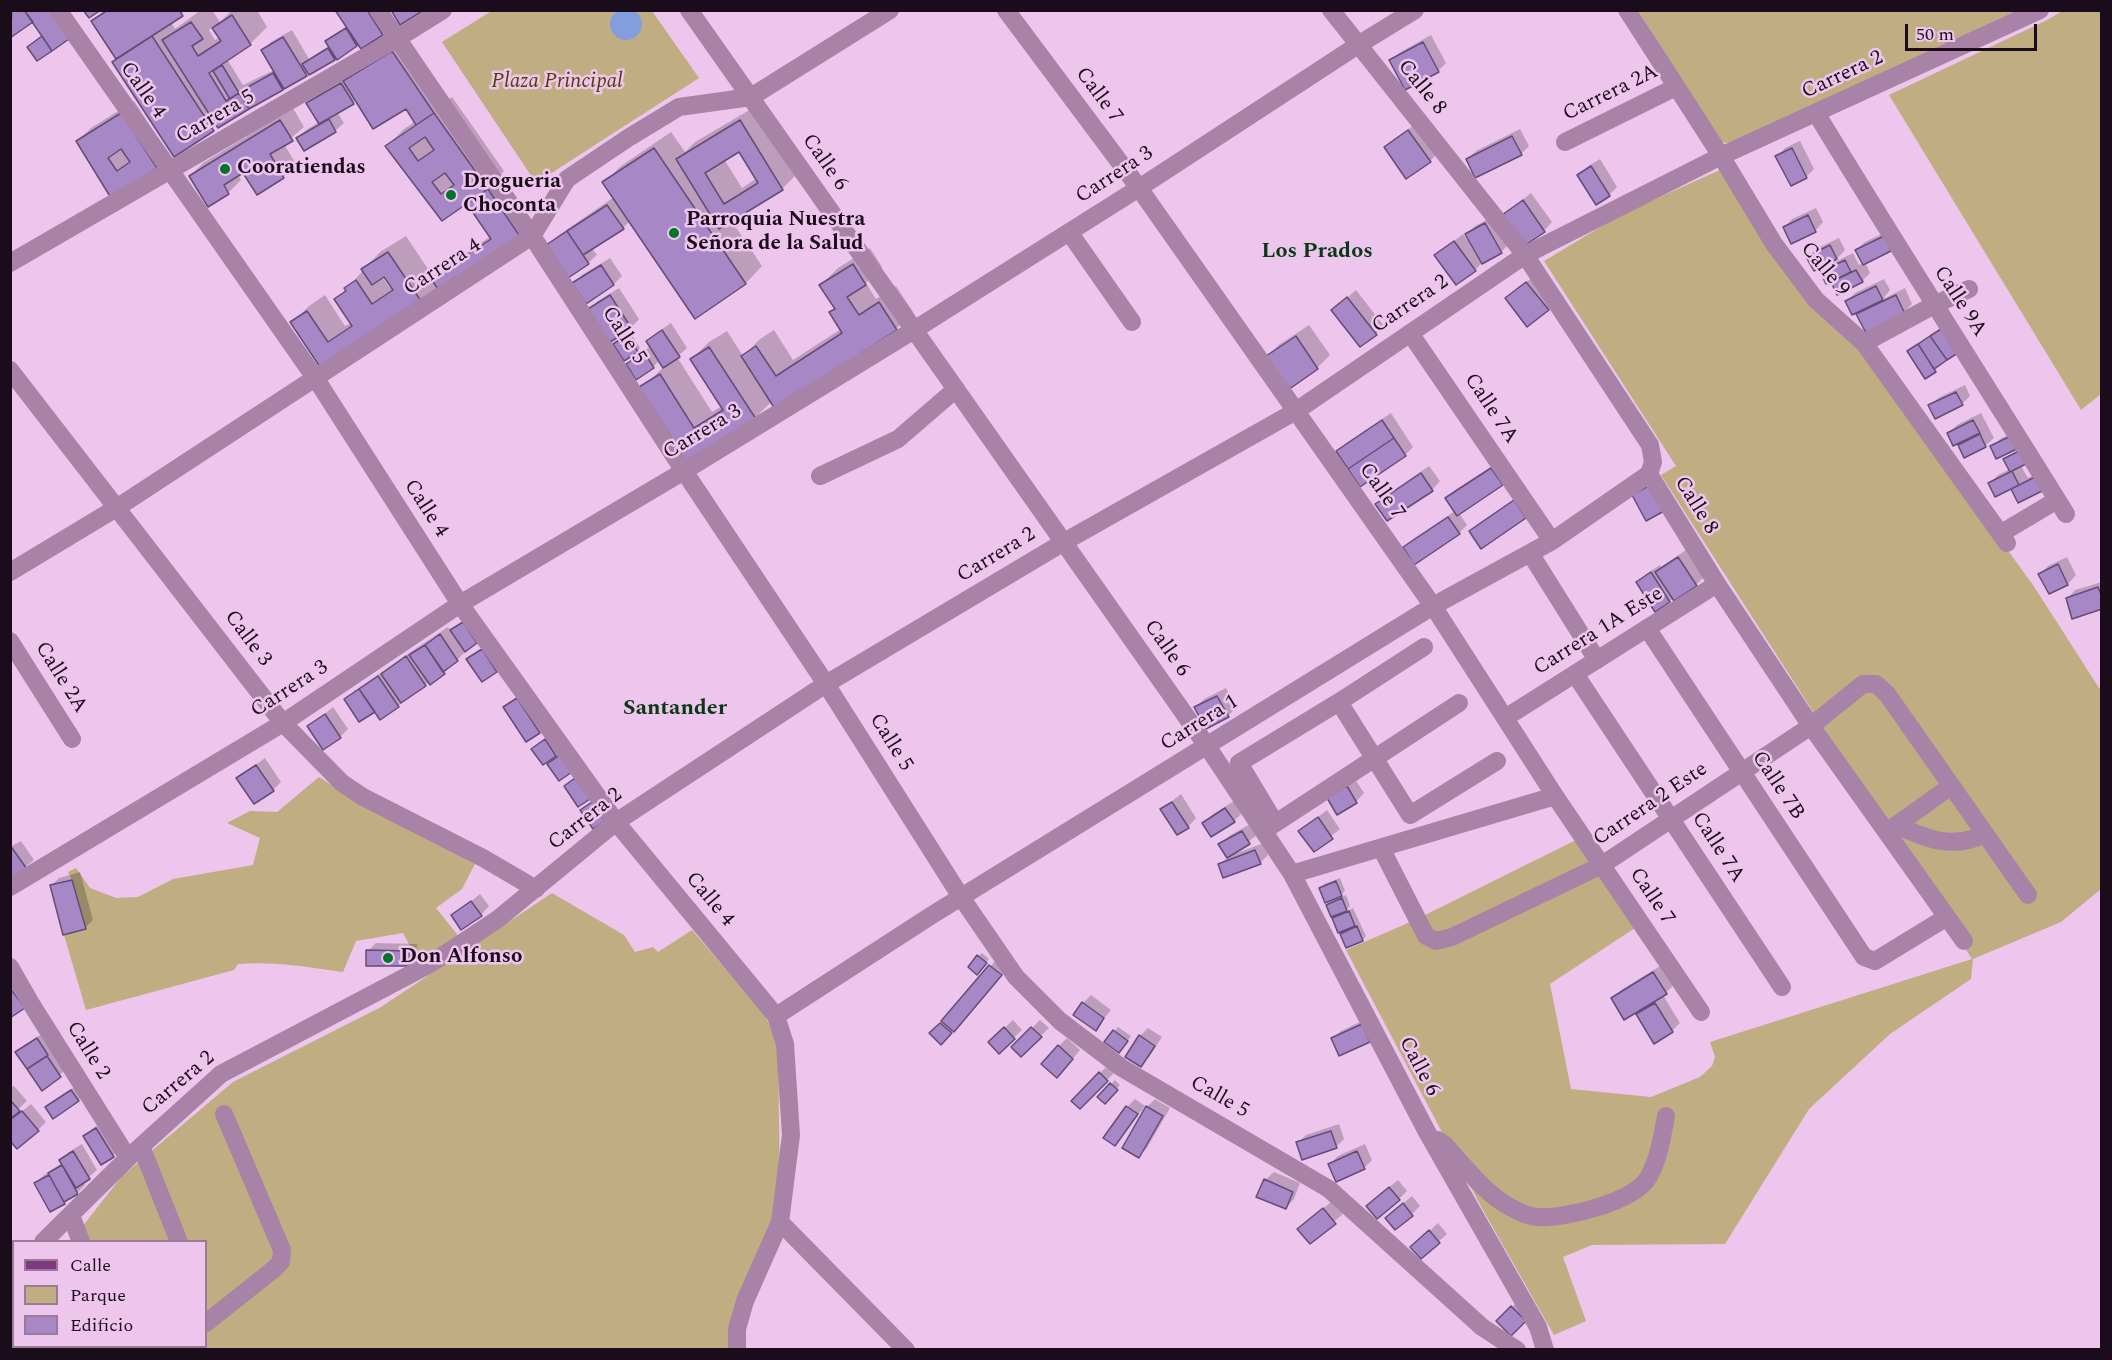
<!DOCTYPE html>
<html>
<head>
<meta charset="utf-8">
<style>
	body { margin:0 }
	#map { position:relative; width:2112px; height:1360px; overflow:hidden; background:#eec5ec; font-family:Spectral,serif }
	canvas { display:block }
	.frame { position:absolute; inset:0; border:12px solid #1a0c1a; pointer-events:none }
	.legend { position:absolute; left:12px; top:1240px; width:195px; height:108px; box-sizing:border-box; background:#eec5ec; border:2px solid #997b98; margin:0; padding:8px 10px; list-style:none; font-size:18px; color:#1a0c1a }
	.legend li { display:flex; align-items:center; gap:12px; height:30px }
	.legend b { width:30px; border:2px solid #997b98 }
	.scale { position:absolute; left:1905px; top:24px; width:132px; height:27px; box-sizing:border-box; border:3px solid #1a0c1a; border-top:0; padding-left:8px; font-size:18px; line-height:21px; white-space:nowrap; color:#1a0c1a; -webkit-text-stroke:4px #eec5ec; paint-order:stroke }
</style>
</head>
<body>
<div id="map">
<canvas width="2112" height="1360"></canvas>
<div class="frame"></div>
<ul class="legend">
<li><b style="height:8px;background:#803980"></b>Calle</li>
<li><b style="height:16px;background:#c0ad81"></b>Parque</li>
<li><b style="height:16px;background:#a887c7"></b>Edificio</li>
</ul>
<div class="scale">50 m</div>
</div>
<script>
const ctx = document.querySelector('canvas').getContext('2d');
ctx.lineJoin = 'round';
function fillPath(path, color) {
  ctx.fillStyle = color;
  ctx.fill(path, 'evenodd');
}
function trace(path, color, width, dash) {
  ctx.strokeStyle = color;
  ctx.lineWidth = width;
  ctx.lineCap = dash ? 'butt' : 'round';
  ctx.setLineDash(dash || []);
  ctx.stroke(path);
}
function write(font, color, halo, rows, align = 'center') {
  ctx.font = font + ' Spectral,serif';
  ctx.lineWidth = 5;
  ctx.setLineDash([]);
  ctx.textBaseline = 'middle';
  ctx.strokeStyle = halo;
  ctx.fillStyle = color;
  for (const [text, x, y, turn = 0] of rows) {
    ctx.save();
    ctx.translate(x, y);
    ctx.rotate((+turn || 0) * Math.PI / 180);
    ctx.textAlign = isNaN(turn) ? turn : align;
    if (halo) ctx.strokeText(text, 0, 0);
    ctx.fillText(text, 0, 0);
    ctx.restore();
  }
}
fillPath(new Path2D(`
	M493,10L616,11L613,14L642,20L635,11H652L699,78L536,183L442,42Z
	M2064,10L2102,11L2101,394L2081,410L1889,95L2045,21Z
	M1639,11H2016L1734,142L1725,143L1716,138Z
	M1720,170L1858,345L2033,585L2101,691V889L2061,922L1973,959L1971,979L1890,1034L1809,1109L1725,1244L1592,1245L1563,1257L1586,1321L1554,1335L1483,1210L1346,950L1417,919L1582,837L1638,926L1550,984L1571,1089L1651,1097L1700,1077L1712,1066L1715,1057L1710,1042L1972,959L1661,475L1676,466L1544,261L1622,214Z
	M319,777C369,810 423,834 475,864L462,889L436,908L460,938L426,961L412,950L403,933L356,941L343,972C307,967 274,961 238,964L234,970L86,1010L64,935L86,929L72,880L68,872L76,868L90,888L116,898L138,897L173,879L253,865L260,838L227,823L250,811L277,812Z
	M552,893L624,935L635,952L653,947L658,952L692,930L764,1014L778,1041L780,1199L737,1349L60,1350L59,1347L206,1346V1242L71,1241L122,1176L233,1082L381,1007Z
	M10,1250L14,1258V1346L44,1347L46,1349H11Z`), '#c0ad81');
fillPath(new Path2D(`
	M610 24a16 16 0 1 1 32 0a16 16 0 1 1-32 0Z`), '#849ddd');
fillPath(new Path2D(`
	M104,10H186L171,22L175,29L201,10H212L220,22L232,10H257L267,27L250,44L227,59L243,85L274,70L263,50L271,42L292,30L309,59L329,46L327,42L347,26L336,10H388L395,21L382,34L361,47L358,43L337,57L309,72L217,125L175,154L93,22ZM213,26L220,37L215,40L209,30Z
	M1431,35L1446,63L1438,71L1391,61L1399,53Z
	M405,39L447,100L452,97L504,171L500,176L533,224L422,303L322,368L292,323L309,306L325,295L345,326L351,323L336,300L380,252L406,236L434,278L446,267L491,236L472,199L443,219L387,146L404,129L416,121L407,107L356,100L337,112L344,123L335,131L305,149L298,138L306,130L319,122L308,103L316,95ZM385,275L392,286L390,288L382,277Z
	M134,101L168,154L156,167L112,196L78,141L91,128Z
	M758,105L799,172L782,189L731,220L762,266L746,283L695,316L630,221L623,228L592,248L597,255L588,263L568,276L548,245L556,237L614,197L604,183L621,166L671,132L685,152L695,142ZM740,150L757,178L742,188L724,159Z
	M293,108L304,127L284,144L296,164L283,177L257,193L244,171L238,174L241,180L229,192L208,205L190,176L203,163Z
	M1417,123L1438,153L1430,161L1385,147L1394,139Z
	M1520,129L1529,146L1521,154L1467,159L1476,151Z
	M1800,141L1814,169L1806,177L1777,157L1785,148Z
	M1600,159L1617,187L1609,195L1579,175L1587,167Z
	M1531,193L1552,222L1544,231L1504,215Z
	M1816,208L1823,222L1815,231L1784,228L1792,219Z
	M1494,216L1509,244L1501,252L1483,262L1475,270L1436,255L1463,234L1470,243L1471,242L1467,234L1475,226Z
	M1892,229L1865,262L1870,273L1862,281L1838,293L1832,280L1822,273L1834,260L1808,257L1816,249L1839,238L1845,250L1833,263L1853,253L1859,265L1863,263L1856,250L1865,242Z
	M870,248L882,267L866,283L876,299L896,286L913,312L896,329L772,401L755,418L687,460L641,388L664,367L660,360L653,367L627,364L636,356L651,346L648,341L656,333L671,323L687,348L677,357L712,412L722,406L692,359L709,342L727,331L743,356L760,339L774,330L793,360L841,329L831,313L836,308L821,285L838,268Z
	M610,258L622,276L614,284L586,302L574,284L582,275Z
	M1535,275L1556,301L1548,309L1507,298Z
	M1884,279L1890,290L1883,299L1905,288L1912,304L1904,312L1858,315L1866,307L1847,301L1855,293Z
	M619,288L639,319L631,328L590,309L598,301Z
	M1356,290L1384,326L1376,334L1333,310Z
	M1953,320L1944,363L1926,377L1909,352L1917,344Z
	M1309,325L1330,355L1317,368L1288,388L1267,356L1280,344Z
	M631,333L640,348L637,351L619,341Z
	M1965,385L1970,396L1962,404L1930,406L1938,398Z
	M1391,413L1413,447L1405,455L1338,451L1346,443Z
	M1981,413L1994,438L1985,446L1965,456L1958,442L1949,433L1957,425Z
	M2022,428L2027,438L1992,447L2000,439Z
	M2023,449L2021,466L2028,478L2046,469L2019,501L2012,487L1990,483L1998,475L2010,469L2005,460Z
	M1500,461L1510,476L1459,513L1467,525L1459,533L1404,547L1413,539L1455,511L1447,498L1455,490Z
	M1429,466L1440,481L1432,490L1377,504L1385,496Z
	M1523,493L1534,509L1470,531L1479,523Z
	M1686,550L1704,577L1696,585L1655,610L1638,582L1646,574L1660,565L1661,567Z
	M2067,557L2076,575L2068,584L2049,592L2040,574L2048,566Z
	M2102,582V607L2067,599L2075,590Z
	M471,614L465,652L444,673L429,682L398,706L375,709L346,699L354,691L415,649L448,627L451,631Z
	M1226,688L1236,708L1228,716L1196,707L1204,699Z
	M333,707L348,729L340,737L309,727Z
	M549,737L564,752L559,779L537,745Z
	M265,758L281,782L273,790L238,778Z
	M1355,779L1364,793L1356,802L1328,798Z
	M1181,794L1196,818L1188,827L1162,809Z
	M1234,801L1242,813L1234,821L1204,823L1212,815Z
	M1327,810L1340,829L1314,850L1300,831Z
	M1250,824L1257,835L1231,855L1264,843L1268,855L1260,863L1220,865L1228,857L1220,845L1229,836Z
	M21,841L34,860L10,879V847Z
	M80,872L93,920L85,928L51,886L59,878Z
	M1340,878L1345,891L1336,899L1346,895L1350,906L1343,913L1353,908L1366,936L1363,940L1347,946L1342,934L1348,927L1334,919L1340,912L1327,905L1336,897L1320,888L1324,884Z
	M480,894L489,906L481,915L453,916Z
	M376,943L417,944L416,957L408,965L368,951Z
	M982,953L989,959L977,973L978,956Z
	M998,958L1009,967L962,1022L941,1042L931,1033Z
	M1662,965L1674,985L1663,995L1680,1023L1672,1031L1654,1042L1636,1011L1613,998L1621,990Z
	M1091,995L1111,1010L1095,1029L1083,1003Z
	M1370,1017L1340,1054L1332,1039L1341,1031Z
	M1013,1020L1022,1030L999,1052L990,1042Z
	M1040,1020L1049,1028L1021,1055L1013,1047Z
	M1118,1027L1131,1036L1123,1047L1106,1041Z
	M1148,1028L1162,1037L1149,1057L1141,1065L1140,1036Z
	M45,1031L68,1068L42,1089L17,1053Z
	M1067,1038L1080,1050L1065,1068L1059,1046Z
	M1108,1065L1115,1072L1080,1107L1073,1101Z
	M1115,1080L1120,1085L1105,1102L1099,1097Z
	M80,1083L87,1092L78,1100L54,1116L47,1107L56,1099Z
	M14,1086L27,1101L10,1117V1088Z
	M1135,1099L1145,1106L1115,1144L1127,1107Z
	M1155,1099L1170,1108L1147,1148L1139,1156L1147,1107Z
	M31,1104L46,1122L38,1130L10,1121Z
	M105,1121L121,1147L113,1155L85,1136L93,1128Z
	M1339,1124L1344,1139L1336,1147L1298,1143L1306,1135Z
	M82,1144L97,1170L83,1182L85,1185L77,1193L64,1203L36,1183L44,1175L62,1163L61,1160L69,1152Z
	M1365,1144L1372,1160L1364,1168L1330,1164L1338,1156Z
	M1274,1172L1300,1183L1294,1199L1286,1208L1265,1180Z
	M1398,1180L1407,1191L1399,1199L1376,1198Z
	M1412,1196L1420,1206L1412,1214L1395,1210Z
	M1332,1201L1343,1214L1310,1242L1299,1229Z
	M1438,1223L1447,1234L1421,1257V1239Z
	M1520,1299L1533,1312L1511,1333L1498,1321Z`), '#0003');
const building = new Path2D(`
	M12,10H24L33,22L10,38Z
	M24,10H50L69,39L52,51Z
	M83,10H101L89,18Z
	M108,10H179L183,16L116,59L91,21Z
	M335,10H367L383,35L361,49Z
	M391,10H424L400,25Z
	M232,15L251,45L209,73L226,101L239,93L249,109L218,128L162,40L191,22L203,39L192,46L198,56L221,41L212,28Z
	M346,28L357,46L337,60L325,41Z
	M42,36L52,51L37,61L27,47Z
	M152,36L214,131L174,157L112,62Z
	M283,37L307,76L284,89L261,50Z
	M1423,42L1439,72L1405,90L1389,60Z
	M328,48L335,60L309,75L302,64Z
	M392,51L434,113L416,125L406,109L373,129L343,81Z
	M222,65L239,93L230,99L213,71Z
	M273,73L283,90L249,109L239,92Z
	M341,83L354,104L319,124L306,103Z
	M121,113L157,168L111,198L76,141ZM121,149L130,162L117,171L108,158Z
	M434,113L488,189L442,221L385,146ZM425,137L434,150L418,161L409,148ZM445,173L454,185L441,194L432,182Z
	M329,119L336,132L304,151L296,138Z
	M280,120L293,141L270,154L284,178L257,195L243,173L224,185L229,194L208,207L189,176Z
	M740,120L783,190L719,229L676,159ZM739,152L758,183L724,204L705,173Z
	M1408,130L1431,162L1406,179L1384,147Z
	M1512,136L1522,155L1475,178L1466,159Z
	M654,148L746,284L695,319L602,182Z
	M1792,148L1807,178L1791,186L1775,156Z
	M1591,166L1610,196L1596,205L1577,175Z
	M488,189L521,238L440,292L431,279L491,239L467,204Z
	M1523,200L1545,232L1524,246L1502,215Z
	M607,205L624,229L583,255L567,231Z
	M1808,215L1816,232L1791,244L1783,227Z
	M1485,223L1502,253L1482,264L1465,234Z
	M567,231L589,264L568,278L546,245Z
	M1884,236L1891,251L1863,265L1855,250Z
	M1454,241L1476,271L1456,285L1434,255Z
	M1830,245L1837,259L1814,271L1806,257Z
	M388,252L423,304L322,370L290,322L307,311L328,342L352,326L334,299L346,291L344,288L356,280L372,304L393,290L384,277L372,285L361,269Z
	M1845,260L1851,272L1826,284L1820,272Z
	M853,264L866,285L847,297L859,315L879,302L897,330L775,409L741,356L756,346L776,376L842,333L829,312L835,309L819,285Z
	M601,265L614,285L586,304L572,283Z
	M1856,270L1863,282L1837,295L1831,282Z
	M1526,282L1549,310L1527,327L1505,298Z
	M1876,286L1883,300L1852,315L1845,301Z
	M610,295L632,329L610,342L588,309Z
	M1896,295L1905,314L1866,333L1856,314Z
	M1347,297L1377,335L1360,347L1331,310Z
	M1944,327L1961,351L1947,360L1930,336Z
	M662,330L680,357L663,368L646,341Z
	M627,335L638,352L624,361L613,344Z
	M1296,336L1318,369L1288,390L1266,356Z
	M1930,336L1947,360L1934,369L1918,344Z
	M1918,344L1936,372L1925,379L1907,351Z
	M709,347L756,419L687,462L639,387L660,374L694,428L723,410L690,359Z
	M644,352L654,368L636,380L626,364Z
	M1956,392L1963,405L1935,419L1928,405Z
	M1382,420L1394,438L1348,469L1336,451Z
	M1973,420L1980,433L1953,446L1947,433Z
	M1980,434L1986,447L1964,458L1958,445Z
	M2013,435L2019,448L1996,459L1990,446Z
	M1394,438L1406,456L1360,487L1348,469Z
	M2019,451L2026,464L2010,472L2003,459Z
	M1491,468L1503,485L1457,516L1445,498Z
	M2012,471L2019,485L1995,497L1988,483Z
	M1421,473L1433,491L1387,521L1375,504Z
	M2037,476L2044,490L2018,503L2011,489Z
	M1652,484L1666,510L1646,521L1632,495Z
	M1514,500L1526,518L1481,549L1469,531Z
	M1448,517L1460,534L1414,565L1403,547Z
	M1678,557L1697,586L1674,601L1655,572Z
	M2058,564L2068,585L2049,594L2038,574Z
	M1651,572L1670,602L1655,612L1636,582Z
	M2098,587L2102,597V609L2072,619L2066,598Z
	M463,622L477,643L465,652L450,630Z
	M440,634L458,661L443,672L425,645Z
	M425,645L445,674L430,685L409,655Z
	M482,649L497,672L482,682L466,659Z
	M406,656L426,686L401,703L381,674Z
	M378,676L399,707L380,720L359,689Z
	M359,689L375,712L359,722L344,699Z
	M1217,696L1229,717L1206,729L1194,707Z
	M517,698L540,733L526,742L503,707Z
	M325,714L341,738L323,750L307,726Z
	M545,739L556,756L543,765L531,749Z
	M560,755L572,772L559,781L547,764Z
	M256,765L274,791L254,804L236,778Z
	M575,778L590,799L578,807L564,786Z
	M1347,786L1357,803L1337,815L1327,798Z
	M592,802L605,821L593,829L580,810Z
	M1172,802L1189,828L1177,835L1160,809Z
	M1225,808L1235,822L1211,837L1202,823Z
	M1318,817L1333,839L1314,852L1298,831Z
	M1242,831L1250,844L1227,858L1218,844Z
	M10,848H12L27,869L10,880Z
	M1255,850L1261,864L1223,878L1218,864Z
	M72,880L86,929L63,935L50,885Z
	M1336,881L1342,896L1325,903L1319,888Z
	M1342,898L1347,911L1331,917L1326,905Z
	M471,901L482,916L461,930L451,915Z
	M1349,911L1355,926L1338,933L1332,918Z
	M1357,926L1363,941L1346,948L1340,934Z
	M366,950L409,951V966H366Z
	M977,955L987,963L977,975L968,967Z
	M989,965L1002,975L954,1032L941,1021Z
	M1653,972L1667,994L1624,1020L1611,998Z
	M10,988L25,1008L10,1018Z
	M1082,1002L1104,1018L1096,1031L1073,1015Z
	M1655,1003L1673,1032L1654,1044L1636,1014Z
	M940,1023L952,1033L941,1045L929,1033Z
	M1362,1024L1370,1042L1339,1056L1331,1038Z
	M1004,1027L1015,1039L999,1054L988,1042Z
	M1031,1027L1042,1037L1021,1057L1011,1047Z
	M1113,1030L1128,1041L1119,1053L1104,1042Z
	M1139,1035L1155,1046L1141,1067L1125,1057Z
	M37,1038L48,1055L27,1069L15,1052Z
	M1058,1045L1073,1059L1057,1078L1041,1064Z
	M47,1056L61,1077L42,1091L27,1069Z
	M1099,1072L1108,1081L1080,1109L1071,1101Z
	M1110,1083L1118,1090L1105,1104L1097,1097Z
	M71,1090L79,1101L53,1119L45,1107Z
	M10,1100L20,1111L10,1119Z
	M1126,1106L1138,1114L1115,1146L1103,1138Z
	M1146,1106L1163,1116L1139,1158L1122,1148Z
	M22,1111L39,1131L17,1149L10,1141V1120Z
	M96,1128L114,1157L101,1165L83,1136Z
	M1331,1131L1337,1148L1302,1160L1296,1142Z
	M73,1151L90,1179L76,1188L59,1160Z
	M1357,1151L1365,1169L1336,1182L1328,1164Z
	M62,1165L78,1194L64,1202L48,1173Z
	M49,1175L65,1204L50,1212L34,1183Z
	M1264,1179L1293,1192L1286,1209L1256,1197Z
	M1389,1187L1400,1200L1377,1219L1366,1206Z
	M1403,1203L1413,1216L1395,1230L1385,1218Z
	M1323,1208L1336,1224L1310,1244L1297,1229Z
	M1429,1230L1440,1243L1421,1259L1410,1247Z
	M1511,1306L1526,1321L1511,1336L1496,1321Z`);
fillPath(building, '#a887c7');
trace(building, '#624d76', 1.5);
trace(new Path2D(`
	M58,10L316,379L460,604L616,822L776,1016L785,1044L791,1135L780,1222L745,1301L737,1329V1350
	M378,10L532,236L684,471L826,684L961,897L1016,977L1060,1021L1122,1068L1329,1189L1482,1327L1517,1350
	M689,10L1207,746L1292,874L1427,1132L1538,1327L1545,1350
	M1006,10L1139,188L1433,606L1555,796L1701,1012
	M1331,10L1525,255L1650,445L1653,462L1649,474
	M1627,10L1721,156L1774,244L1816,300L1864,343L2007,543
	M1816,113C1898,248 1983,380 2066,514
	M1565,142L1676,87
	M1069,232L1132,322
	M10,263L398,38L443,10
	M1410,333L1552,541
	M1864,343L1934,305L1969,289
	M10,370L283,723L342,783L363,797L483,858L536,889
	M1649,474L1717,584L1811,726L1964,941
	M820,476L898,439L956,389
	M2000,534L2057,500
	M1530,553L1597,660
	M10,572L118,507L532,236L567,179L628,138L679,107L751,97L890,10
	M1647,628L1864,957L1875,961L1947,917
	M10,641L72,739
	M1575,674L1782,987
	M1339,702L1410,815L1497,761
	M1505,718L1717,584
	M1275,823L1239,763L1339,702L1424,647
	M1896,825C1928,839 1951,850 1985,834
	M1265,830L1459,703
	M1888,831L1951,786
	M1381,848L1426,936L1436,941L1452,937L1602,865L1811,726L1863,684H1876L1887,694L2028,895
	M1292,874L1555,796
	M10,887L283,723L460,604L684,471L914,330L1139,188L1358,45L1415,10
	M10,967L30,1002L128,1158
	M776,1016L932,915L1433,606L1552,541L1649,474
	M1438,1140L1445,1145C1465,1167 1486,1195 1512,1208C1519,1212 1530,1217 1538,1217C1565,1219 1633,1202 1648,1178C1659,1159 1662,1137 1666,1116
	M141,1146L179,1242
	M71,1215L81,1242
	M780,1222L906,1350
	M43,1242L128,1158L221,1074L430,964L498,919L616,822L826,684L1064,542L1296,411L1525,255L1721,156L2040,10
	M206,1323L274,1269L281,1262L282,1250L224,1114
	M123,1346L124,1350
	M167,1350L172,1346`), '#a982a8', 18);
trace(new Path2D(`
	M10,1261L14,1268
	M42,1346L43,1350`), '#803980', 18);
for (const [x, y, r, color] of [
	[225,169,6,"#007429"],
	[451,195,6,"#007429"],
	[674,233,6,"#007429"],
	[388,958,6,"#007429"]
]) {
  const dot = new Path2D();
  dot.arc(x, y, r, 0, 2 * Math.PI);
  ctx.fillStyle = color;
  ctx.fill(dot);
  trace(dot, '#eec5ec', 2);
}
write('21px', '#1a0c1a', '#eec5ec', [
	["Carrera 2",1843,76,-25],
	["Calle 8",1421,88,51],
	["Calle 4",142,91,55],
	["Carrera 2A",1611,94,-26],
	["Calle 7",1098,96,53],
	["Carrera 5",216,118,-30],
	["Calle 6",824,163,55],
	["Carrera 3",1115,176,-33],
	["Carrera 4",443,268,-33],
	["Calle 9",1824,270,50],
	["Calle 9A",1959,302,57],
	["Carrera 2",1411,305,-34],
	["Calle 5",623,336,57],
	["Calle 7A",1490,409,56],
	["Carrera 3",703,433,-31],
	["Calle 7",1381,492,55],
	["Calle 8",1695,506,58],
	["Calle 4",425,509,57],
	["Carrera 2",997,556,-31],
	["Carrera 1A Este",1599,632,-32],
	["Calle 3",247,639,53],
	["Calle 6",1166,649,55],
	["Calle 2A",60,678,58],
	["Carrera 3",290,690,-33],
	["Carrera 1",1200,724,-32],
	["Calle 5",890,743,58],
	["Calle 7B",1777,786,56],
	["Carrera 2 Este",1651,805,-34],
	["Carrera 2",586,820,-38],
	["Calle 7A",1717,848,57],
	["Calle 7",1651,897,56],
	["Calle 4",709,900,50],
	["Calle 2",87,1051,58],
	["Calle 6",1418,1067,62],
	["Carrera 2",179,1084,-40],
	["Calle 5",1219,1098,30]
]);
write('italic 21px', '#543f01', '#eec5ec', [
	["Plaza Principal",557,83]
]);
write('bold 21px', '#1a0c1a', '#eec5ec', [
	["Cooratiendas",237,169],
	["Drogueria",463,183],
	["Choconta",463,207],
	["Parroquia Nuestra",686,221],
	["Señora de la Salud",686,245],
	["Don Alfonso",400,958]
], 'left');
write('bold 22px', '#083814', '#eec5ec', [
	["Los Prados",1317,253],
	["Santander",675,710]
]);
</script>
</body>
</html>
